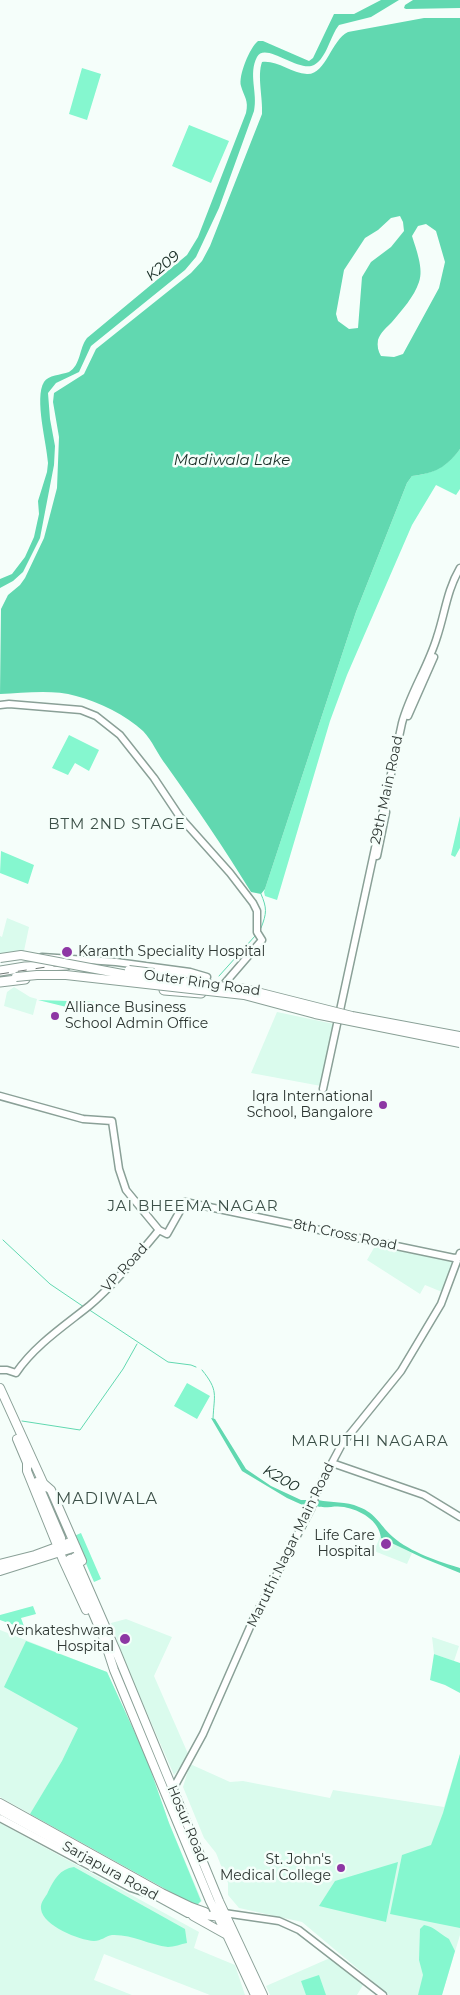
<!DOCTYPE html>
<html>
<head>
<meta charset="utf-8">
<style>
	body { margin:0 }
	canvas { display:block; background:#f5fefa }
</style>
</head>
<body>
<canvas width="460" height="1995"></canvas>
<script>
const ctx = document.querySelector('canvas').getContext('2d');
ctx.lineJoin = 'round';
function fillPath(path, color) {
  ctx.fillStyle = color;
  ctx.fill(path, 'evenodd');
}
function trace(path, color, width, dash) {
  ctx.strokeStyle = color;
  ctx.lineWidth = width;
  ctx.lineCap = dash ? 'butt' : 'round';
  ctx.setLineDash(dash || []);
  ctx.stroke(path);
}
function write(font, color, halo, rows, align = 'center') {
  ctx.font = font + ' Montserrat,sans-serif';
  ctx.lineWidth = 5;
  ctx.setLineDash([]);
  ctx.textBaseline = 'middle';
  ctx.strokeStyle = halo;
  ctx.fillStyle = color;
  for (const [text, x, y, turn = 0] of rows) {
    ctx.save();
    ctx.translate(x, y);
    ctx.rotate((+turn || 0) * Math.PI / 180);
    ctx.textAlign = isNaN(turn) ? turn : align;
    if (halo) ctx.strokeText(text, 0, 0);
    ctx.fillText(text, 0, 0);
    ctx.restore();
  }
}
fillPath(new Path2D(`
	M7,918L29,927L24,951L0,955V936L2,937Z
	M14,987L30,997L37,999L33,1015L4,1006L7,992Z
	M277,1012L334,1024L321,1086L251,1073Z
	M375,1246L452,1262L455,1264L442,1292L425,1285L420,1294L367,1260Z
	M380,1537L412,1553L407,1564L374,1551Z
	M126,1619L172,1637L154,1676L189,1756L174,1775L127,1667L111,1623Z
	M0,1630L107,1672L146,1757L169,1823L202,1901L196,1906L0,1797Z
	M432,1637L459,1646L454,1661L434,1654Z
	M460,1754V1935L442,1995H389L302,1922L239,1908L228,1895V1883L216,1853L204,1838L183,1787L190,1764L230,1782L243,1781L330,1798L333,1790L444,1807Z
	M0,1823L199,1932L194,1948L235,1965L245,1995H210L104,1954L94,1980L132,1995H0Z
	M330,1958L363,1985L357,1995H270L266,1986Z`), '#dafbed');
fillPath(new Path2D(`
	M82,68L101,74L87,120L69,114Z
	M189,125L229,141L211,183L172,166Z
	M460,449V489L456,495L436,485L412,525L347,675L330,721L277,900L265,896L264,892L356,612L407,483L412,476C435,473 446,467 460,449Z
	M69,735L99,750L89,771L75,763L68,775L52,768Z
	M460,816V848L455,857L451,855Z
	M1,851L34,865L28,884L0,873Z
	M38,1000L99,1002L95,1014Z
	M187,1383L210,1396L197,1419L174,1406Z
	M81,1533L101,1579L94,1582L74,1536Z
	M33,1606L36,1614L21,1618L25,1629L0,1620V1615Z
	M26,1641L107,1672L146,1757L169,1823L201,1901L196,1906L30,1814L62,1761L78,1728L4,1687Z
	M434,1654L460,1663V1693L445,1685L430,1680Z
	M460,1754V1928L390,1914L402,1855L431,1845L443,1813Z
	M398,1862L386,1922L319,1906L335,1881Z
	M74,1867L185,1929L187,1943C181,1944 174,1947 168,1947C150,1945 131,1934 112,1935C106,1936 101,1941 94,1941C79,1940 43,1926 41,1909C40,1902 46,1897 48,1892C54,1879 60,1869 74,1867Z
	M424,1925C435,1927 440,1934 449,1939L455,1951L442,1995H418L423,1975L419,1960L420,1929Z
	M319,1975L326,1995H306L301,1981Z`), '#85f7cf');
fillPath(new Path2D(`
	M381,0H399L371,17L339,25C330,36 327,58 314,65C299,73 265,41 257,57C248,74 258,93 254,111L219,208L196,257L185,270L91,346L79,372L56,383L48,393L50,419L55,446L54,465L40,538L23,572L13,581L0,588V579L12,574L25,557L34,537L39,514L38,501L47,472L48,463C47,444 34,398 44,382C48,375 61,375 69,372C81,365 79,348 87,338L187,255L198,237L246,113C249,100 244,97 241,86C238,76 250,47 258,41H263L309,61L313,58L334,14H354Z
	M413,0H460V8L406,9L404,8L405,5Z
	M424,18H460V449C446,468 435,473 412,476L407,483L356,612L265,889L261,894L251,892C224,848 196,807 166,765C158,755 152,740 143,731C126,715 99,702 76,696C53,689 24,693 0,694L1,609L8,595L20,585L25,578L44,538L57,488L59,437L53,402L54,393L84,374L96,349L191,273L202,261L210,246L262,114C263,98 257,76 262,62C277,60 291,73 307,74C326,75 331,40 348,32ZM400,216L403,222L404,231L391,247L371,262L362,277L358,328L349,329L338,321L336,314L344,270L365,238L378,230L391,218ZM426,224L436,231L445,262L439,288L403,354L394,357L381,356C378,351 377,346 378,340C380,333 387,327 392,322C402,310 414,297 419,282C424,269 416,249 412,236L418,226Z
	M211,1418L215,1419L246,1469L271,1486L301,1500H308L307,1507L287,1498L242,1471Z
	M318,1500C332,1503 346,1501 359,1507C376,1513 381,1527 393,1537C410,1552 440,1562 460,1568V1573L423,1558L381,1538C379,1520 360,1510 344,1507C334,1505 326,1509 316,1506Z`), '#61d8b0');
trace(new Path2D(`
	M261,894C267,908 267,913 261,928
	M219,976L255,936
	M3,1240L50,1284L84,1307
	M88,1309L168,1362L191,1365L196,1367
	M202,1370C219,1391 214,1394 213,1419
	M22,1421L80,1430L123,1369L137,1344`), '#61d8b0', 1);
trace(new Path2D(`
	M65,1535L75,1557`), '#cdd6d2', 8, [8, 4]);
const secondary = new Path2D(`
	M0,705L9,704L81,710L96,716L120,735L154,778L180,817L230,873L253,903L257,911V932L262,940L225,983
	M408,716L434,657
	M377,856L386,812
	M42,957L116,962L190,972L207,977
	M323,1089L402,723C410,693 428,667 437,637C445,613 447,590 460,568
	M0,1096L83,1119L112,1121L119,1169L126,1190L159,1230L167,1234L185,1202L454,1258L460,1257
	M0,1370H7L16,1373C34,1346 64,1326 89,1306C113,1286 139,1254 159,1230
	M332,1463L424,1495L460,1517
	M173,1789L203,1734L253,1620L311,1509L318,1489L342,1444L401,1371L441,1304L460,1253
	M0,1818L131,1888L146,1893
	M224,1913L279,1921L299,1930L383,1995`);
const primary = new Path2D(`
	M154,973L202,978L207,982
	M0,1388L45,1487
	M17,1439L28,1465
	M27,1463V1471L63,1560L86,1610
	M37,1482L61,1538
	M43,1483L51,1490L82,1561
	M75,1557L116,1651L219,1901L263,1995
	M70,1559L104,1639L114,1670L210,1901L228,1937L255,1995
	M0,1564L35,1555L73,1541
	M0,1571L76,1547
	M0,1803L162,1893L191,1907L205,1912
	M0,1810L188,1913L221,1917
	M193,1916L227,1935`);
const highway = new Path2D(`
	M0,971L25,967L67,965
	M0,982L25,979
	M164,990L201,993`);
trace(secondary, '#8aa097', 9);
trace(primary, '#8aa097', 10);
trace(highway, '#8aa097', 11);
trace(secondary, '#fff', 6);
trace(primary, '#fff', 8);
trace(highway, '#fff', 9);
trace(new Path2D(`
	M0,974L53,966H75L129,977L244,990L351,1018L460,1038`), '#6c7571', 1, [9, 9]);
const primaryBridge = new Path2D(`
	M0,958L21,955L133,976L245,989L352,1016L460,1036
	M129,970L154,973
	M16,977L37,975H66L244,995L315,1014L460,1043`);
trace(primaryBridge, '#8aa097', 10, []);
trace(primaryBridge, '#fff', 8);
for (const [x, y, r, color] of [
	[67,952,6,"#8d37a4"],
	[55,1016,5,"#8d37a4"],
	[383,1105,5,"#8d37a4"],
	[386,1544,6,"#8d37a4"],
	[125,1639,6,"#8d37a4"],
	[341,1868,5,"#8d37a4"]
]) {
  const dot = new Path2D();
  dot.arc(x, y, r, 0, 2 * Math.PI);
  ctx.fillStyle = color;
  ctx.fill(dot);
  trace(dot, '#f5fefa', 2);
}
write('14px', '#2e3733', '#f5fefa', [
	["29th Main Road",387,790,-78],
	["Outer Ring Road",202,983,8],
	["8th Cross Road",345,1235,12],
	["VP Road",125,1268,-47],
	["Maruthi Nagar Main Road",291,1545,-64],
	["Hosur Road",187,1824,67],
	["Sarjapura Road",110,1871,29]
]);
write('14px', '#2e3733', '#f5fefa', [
	["Karanth Speciality Hospital",78,952,"left"],
	["Alliance Business",65,1008,"left"],
	["School Admin Office",65,1024,"left"],
	["Iqra International",373,1097],
	["School, Bangalore",373,1113],
	["Life Care",375,1536],
	["Hospital",375,1552],
	["Venkateshwara",114,1631],
	["Hospital",114,1647],
	["St. John's",331,1860],
	["Medical College",331,1876]
], 'right');
write('italic 15px', '#192e26', '#f5fefa', [
	["K209",163,266,-39],
	["Madiwala Lake",232,461],
	["K200",281,1479,30]
]);
ctx.letterSpacing = '1px';
write('15px', '#3c5048', '#f5fefa', [
	["BTM 2ND STAGE",117,825],
	["JAI BHEEMA NAGAR",193,1207],
	["MARUTHI NAGARA",370,1442]
]);
ctx.letterSpacing = '0px';
ctx.letterSpacing = '1px';
write('16px', '#3c5048', '#f5fefa', [
	["MADIWALA",107,1499]
]);
ctx.letterSpacing = '0px';
</script>
</body>
</html>
